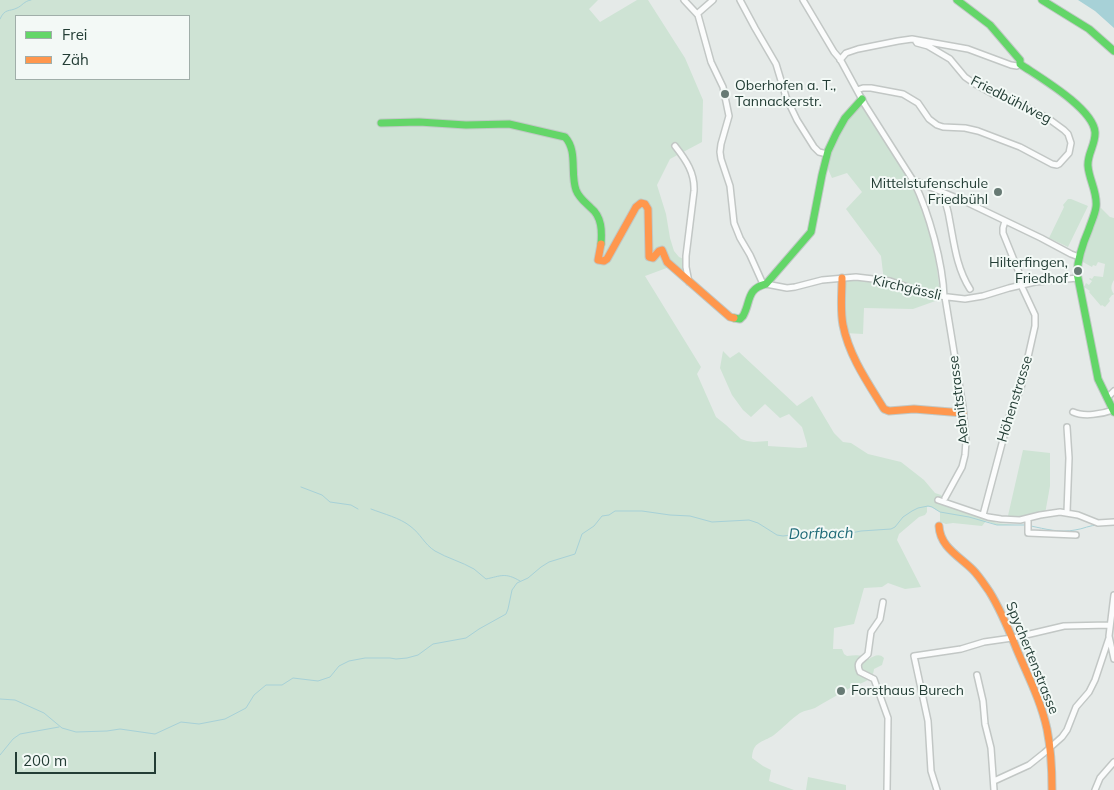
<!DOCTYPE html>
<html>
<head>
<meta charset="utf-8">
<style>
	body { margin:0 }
	#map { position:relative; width:1114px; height:790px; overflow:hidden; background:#e5eae8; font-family:Mulish,sans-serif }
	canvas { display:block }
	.legend { position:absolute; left:15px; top:15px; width:175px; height:65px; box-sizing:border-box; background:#f3f9f6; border:1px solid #a0aea9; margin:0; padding:6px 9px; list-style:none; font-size:15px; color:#233d35 }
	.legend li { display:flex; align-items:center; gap:10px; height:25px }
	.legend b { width:25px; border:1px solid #a0aea9 }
	.scale { position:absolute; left:15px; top:752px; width:141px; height:22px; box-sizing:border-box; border:2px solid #233d35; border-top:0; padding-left:6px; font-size:15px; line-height:18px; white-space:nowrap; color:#233d35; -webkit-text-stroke:4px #f3f9f6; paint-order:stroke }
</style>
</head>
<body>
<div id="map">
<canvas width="1114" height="790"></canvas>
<ul class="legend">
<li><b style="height:6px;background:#63d668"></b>Frei</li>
<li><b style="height:6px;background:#ff974d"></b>Zäh</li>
</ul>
<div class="scale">200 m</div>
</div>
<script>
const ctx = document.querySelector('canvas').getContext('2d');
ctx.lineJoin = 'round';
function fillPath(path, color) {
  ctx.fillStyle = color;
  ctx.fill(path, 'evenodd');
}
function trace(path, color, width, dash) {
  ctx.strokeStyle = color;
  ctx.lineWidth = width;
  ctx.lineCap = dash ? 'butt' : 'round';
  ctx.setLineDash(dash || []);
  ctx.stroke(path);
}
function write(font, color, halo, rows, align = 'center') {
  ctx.font = font + ' Mulish,sans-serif';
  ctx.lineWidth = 4;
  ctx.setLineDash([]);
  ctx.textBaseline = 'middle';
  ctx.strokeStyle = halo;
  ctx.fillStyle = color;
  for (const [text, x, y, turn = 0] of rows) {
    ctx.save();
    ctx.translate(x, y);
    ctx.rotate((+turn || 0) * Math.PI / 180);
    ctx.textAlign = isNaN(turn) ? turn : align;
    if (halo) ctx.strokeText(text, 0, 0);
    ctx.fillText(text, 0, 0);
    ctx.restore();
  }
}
fillPath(new Path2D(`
	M0,0H598L589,9L600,22L637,0H648L685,58L703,100L702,142L670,159L657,185L666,214L670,238L674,251L679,257L686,260L689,282L672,266L645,276L701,367L697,374L716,417L726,425L741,439L747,441L754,442L768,441V446L800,448L807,447V444L802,427L789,414L780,418L765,404L751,417L743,410L732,395L720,368L723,351L730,358L739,352L797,406L812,396L834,433L843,442L851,443L868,454L901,462L924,480L935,493L941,495L943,498L952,505L993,518L994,522L997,523L1015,525H997L986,521L982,526L953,523L946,524L940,522V512C935,510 933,506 927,507V512L925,515L919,517L899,534L897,540L921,587L905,589L888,583L882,587L864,588L854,624L834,628L833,649H842L844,654L847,656C855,655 862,654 869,659C874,656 879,653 884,658L882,665L874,669C873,679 867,681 859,684C854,685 850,688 845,691C835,696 825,702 815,708C810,710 805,710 800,713C791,719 783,728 774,735C762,743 753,741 752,758L763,766L771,770L769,781L794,790H0ZM16,16H189V79H16Z
	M860,104L909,179L932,233L941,299L913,309L864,308L863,334L845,333L842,278L884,281L881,256L846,209L862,192L847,173L832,178L827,167L830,155L843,125Z
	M1068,199H1071L1088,206L1068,247L1049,238L1064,207L1063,205Z
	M1101,208L1110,217L1114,218V280C1111,285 1110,289 1114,294L1113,295H1112L1109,299L1110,301L1105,307L1102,305L1101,306L1089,292L1090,291L1084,287L1086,283L1089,285L1092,281L1089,279L1090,278L1092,279L1094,276L1103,277L1105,264L1098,262L1096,266L1093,265L1092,267L1081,261L1099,209Z
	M1023,450L1050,453V486L1045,514L1007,520Z
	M808,777L846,785V790H806Z`), '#cee3d4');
fillPath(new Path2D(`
	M1078,0H1114V28L1095,11Z`), '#a7d1d7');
trace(new Path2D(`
	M0,19C5,8 9,12 17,8C22,6 24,1 31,0
	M301,487L322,495L330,502L351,505L358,509
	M371,509C384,514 400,518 410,526C421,534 424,544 435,551C447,558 462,562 474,569C478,572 482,576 486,579C501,576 505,572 520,581
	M1031,526C1045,529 1060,533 1075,530C1083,529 1090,525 1098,525
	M0,699L15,700L44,713L62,728L76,732L107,731L120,729L155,734L181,722L199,724L225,719L246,708L254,695L266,685H282L293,678L318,681L330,677L339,666L349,661L365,658H390L396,659L407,658L418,655L433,644L466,638L479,629L506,614L508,609L512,590L517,583L528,578L541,567L549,562L575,554L582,534L594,526L602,516L609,515L615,511H642L670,515L690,516L712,522L749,520L758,523L777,535L783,536L817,532L836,536L861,531L891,529L895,527L903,517L912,511L918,508L928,506L932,507L940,512L969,517L997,525H1027
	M0,755L13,739L20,734L59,727`), '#a7d1d7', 1);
const street = new Path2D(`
	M684,0L698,15L711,62L723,87L729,116L721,144L720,152L721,159L730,186L734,223L740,238L750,255L763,284
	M740,0L755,28L776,64L786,97L797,120L814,147L819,152L827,154
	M803,0L834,52L840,59L865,105L914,182H918L964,201L1041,238L1071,254L1079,257
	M697,14L713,0
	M840,60L846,53L858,49L898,41L912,39L968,49L1011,65L1017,66L1020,64
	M857,90L863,88H871L903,94L918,103L929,119L937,125L943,127L965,128L978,131L1020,147L1052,164L1057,165L1059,164L1069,153L1071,143L1068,134L1064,130L1049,119L1015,101L993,94L975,84L965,77L950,59L928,46L917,43L915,40
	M675,146C686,160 695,173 694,191L686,256V267L689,282
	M914,182C929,213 943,263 944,297
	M944,193C944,201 948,209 949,217C954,242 956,267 970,289
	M1005,221L1003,228V233L1020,275L1023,285
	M766,284L787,288L795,287L822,280L856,277L890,281L931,295L965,299L983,296L1009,288L1035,282L1078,278
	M1107,398L1114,391
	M1073,412C1084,417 1102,414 1113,410
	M1067,427L1069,458L1067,512
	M945,498L962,467L965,455L966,441L963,407L945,297
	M938,500L988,517L1001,519L1020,520L1040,515L1060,512L1078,515L1098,523L1114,522
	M983,515L1009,417L1021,388L1035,326V315L1021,285
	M1028,518V533L1076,535
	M1114,595L1109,636L1114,659
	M883,602L880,619L871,632L868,654C862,661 855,661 860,672L874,679L888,718L887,790
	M1013,638L1064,626L1110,625
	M977,675L983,701L985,724L991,748L994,790
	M994,781L1029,765L1044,753L1062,737L1067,730L1076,707L1089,692L1095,680L1109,638
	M937,790L931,771L928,721L914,656L961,649L984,642L1012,638
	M1095,790L1100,778L1114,762`);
const fast = new Path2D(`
	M957,0L990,25L1020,60V64C1039,77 1093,108 1095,132C1096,144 1087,154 1088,166C1089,180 1098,193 1096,207C1095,215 1091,222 1089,229C1083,243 1078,257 1077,273L1098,379L1114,412
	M1042,0L1089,29L1114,51
	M381,123L419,122L466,125L509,124L565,137C578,151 570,173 576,190C579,198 585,202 591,208C602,217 602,231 601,244
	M734,318L740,319L743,316C751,302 746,289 766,284L811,232L822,175L828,151L836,134L845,118L862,99`);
const slow = new Path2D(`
	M601,244L598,260L604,261L607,259L636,207L641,203L645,204L648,209L649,257L653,258L659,251L662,250L667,262L730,317L734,318
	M842,278C842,293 840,310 843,325C849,356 868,383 884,409L889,411L914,409L963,413
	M939,526C940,547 959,556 973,570C979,576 984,584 989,591C1001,610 1009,630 1017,650C1028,676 1041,701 1047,729C1051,749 1052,770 1052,790`);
trace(street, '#c2c7c5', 8);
trace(fast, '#c0c8c5', 9);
trace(slow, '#c0c8c5', 9);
trace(street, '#fbfcfc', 5);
trace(fast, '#63d668', 7);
trace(slow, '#ff974d', 7);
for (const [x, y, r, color] of [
	[725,94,5,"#677a74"],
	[998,192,5,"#677a74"],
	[1078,271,5,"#677a74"],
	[841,691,5,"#677a74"]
]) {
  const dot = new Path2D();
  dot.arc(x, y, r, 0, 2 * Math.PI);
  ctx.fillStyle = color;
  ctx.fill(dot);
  trace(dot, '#f3f9f6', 2);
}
write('14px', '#233d35', '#f3f9f6', [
	["Oberhofen a. T.,",735,86],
	["Tannackerstr.",735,102],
	["Mittelstufenschule",988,184,"right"],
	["Friedbühl",988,200,"right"],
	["Hilterfingen,",1068,263,"right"],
	["Friedhof",1068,279,"right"],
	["Forsthaus Burech",851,691]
], 'left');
write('14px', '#233d35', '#f3f9f6', [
	["Friedbühlweg",1011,100,27],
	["Kirchgässli",907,288,13],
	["Höhenstrasse",1015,399,-73],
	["Aebnitstrasse",959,400,-97],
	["Spychertenstrasse",1032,658,68]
]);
write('italic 15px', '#1e6a77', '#f3f9f6', [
	["Dorfbach",821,534,-1]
]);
</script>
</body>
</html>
